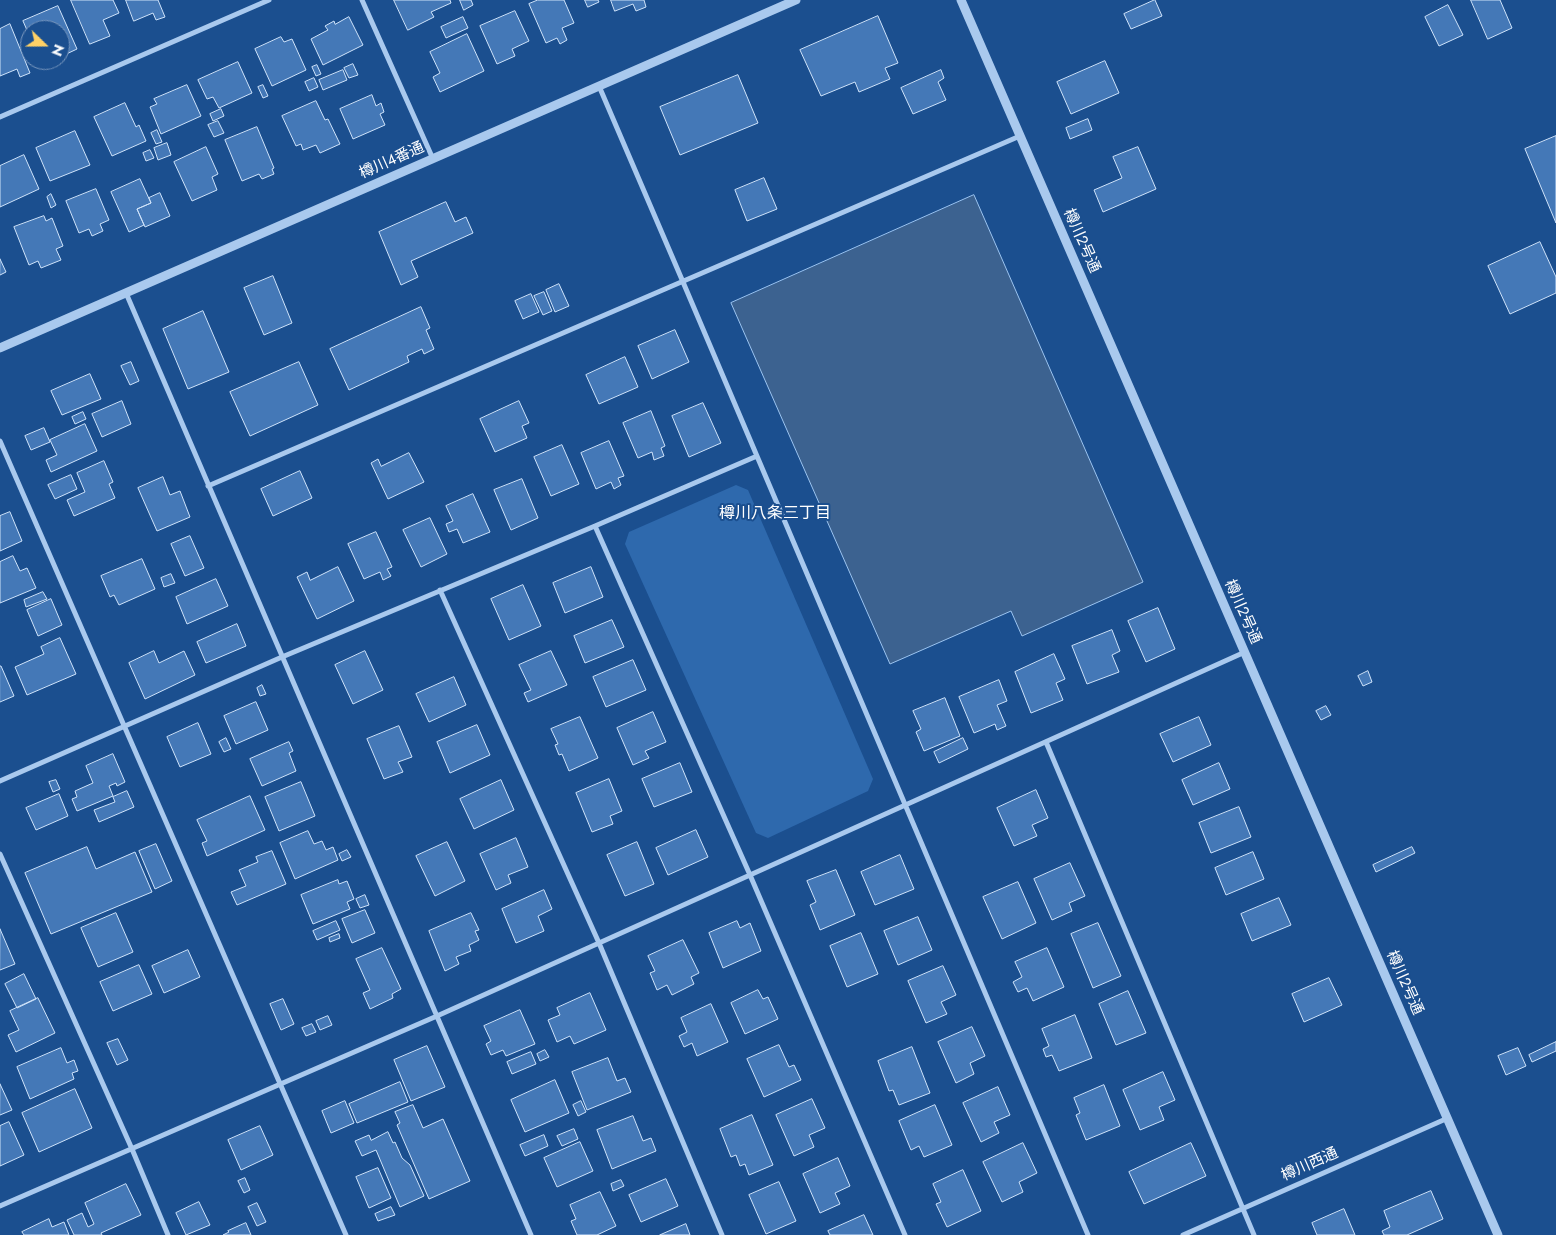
<!DOCTYPE html>
<html>
<head>
<meta charset="utf-8">
<style>
	body { margin:0 }
	#map { position:relative; width:1556px; height:1235px; overflow:hidden; background:#1b4f8f; font-family:Jost,sans-serif }
	canvas { display:block }
	.north { position:absolute; left:20px; top:20px; width:50px; height:50px; box-sizing:border-box; background:#1b4f8f; border:1px solid #7695bc; border-radius:50%; rotate:112deg; font-size:14px; font-weight:700; line-height:20px; text-align:center; color:#fff }
	.north::after { content:''; display:block; margin:auto; width:18px; height:22px; background:#ffd166; clip-path:polygon(50% 0,100% 100%,50% 72%,0 100%) }
</style>
</head>
<body>
<div id="map">
<canvas width="1556" height="1235"></canvas>
<div class="north">N</div>
</div>
<script>
const ctx = document.querySelector('canvas').getContext('2d');
ctx.lineJoin = 'round';
function fillPath(path, color) {
  ctx.fillStyle = color;
  ctx.fill(path, 'evenodd');
}
function trace(path, color, width, dash) {
  ctx.strokeStyle = color;
  ctx.lineWidth = width;
  ctx.lineCap = dash ? 'butt' : 'round';
  ctx.setLineDash(dash || []);
  ctx.stroke(path);
}
function write(font, color, halo, rows, align = 'center') {
  ctx.font = font + ' Jost,"Noto Sans JP",sans-serif';
  ctx.lineWidth = 4;
  ctx.setLineDash([]);
  ctx.textBaseline = 'middle';
  ctx.strokeStyle = halo;
  ctx.fillStyle = color;
  for (const [text, x, y, turn = 0] of rows) {
    ctx.save();
    ctx.translate(x, y);
    ctx.rotate((+turn || 0) * Math.PI / 180);
    ctx.textAlign = isNaN(turn) ? turn : align;
    if (halo) ctx.strokeText(text, 0, 0);
    ctx.fillText(text, 0, 0);
    ctx.restore();
  }
}
fillPath(new Path2D(`
	M736,485L748,490L873,779L868,791L768,838L756,833L625,544L629,532Z`), '#2e69ad');
const water = new Path2D(`
	M974,195L1143,582L1022,636L1011,611L890,664L731,303Z`);
fillPath(water, '#3c6290');
trace(water, '#9cc4f0', 1);
const building = new Path2D(`
	M71,0H113L119,13L103,20L110,36L90,44Z
	M126,0H158L165,17L156,20L153,13L134,21Z
	M394,0H450L451,3L431,12L434,17L408,30Z
	M460,0H471L473,5L464,10Z
	M538,0H564L574,23L562,28L567,40L560,44L557,38L546,43L529,4Z
	M585,0H598L599,2L588,7Z
	M611,0H644L646,7L636,11L633,4L615,11Z
	M1155,0L1162,16L1131,29L1124,14Z
	M1471,0H1500L1512,28L1488,39Z
	M1448,5L1463,35L1439,46L1425,17Z
	M58,6L77,49L60,57V30H30V37L23,21Z
	M515,11L529,41L512,49L515,56L497,64L480,26Z
	M878,16L898,63L885,68L890,79L859,92L855,82L821,96L800,50Z
	M349,17L363,45L323,65L311,39L328,30L325,26L334,21L335,24Z
	M463,17L468,28L446,38L441,27Z
	M10,24L30,73L20,77L17,69L0,76V29Z
	M467,34L484,71L440,92L433,77L440,73L430,52Z
	M281,37L284,42L292,39L306,70L272,86L255,49Z
	M1105,61L1119,93L1071,114L1057,82Z
	M238,62L252,93L219,108L213,97L207,99L198,80Z
	M353,64L358,75L349,78L344,68Z
	M317,65L321,74L316,76L312,67Z
	M343,70L347,80L323,90L319,80Z
	M941,70L944,78L938,82L946,100L913,114L901,88Z
	M738,75L758,123L680,155L660,107Z
	M314,78L318,87L309,91L305,82Z
	M187,85L201,116L161,134L150,107L157,104L154,99Z
	M263,85L268,96L263,98L258,87Z
	M372,95L376,106L381,103L384,112L380,114L385,125L353,139L340,109Z
	M316,101L325,120L328,119L340,144L320,153L316,145L303,150L301,144L296,146L282,116Z
	M125,103L136,127L139,125L146,141L112,156L94,117Z
	M221,109L224,116L213,121L210,114Z
	M1088,119L1092,130L1070,139L1066,128Z
	M218,121L224,133L214,137L208,125Z
	M257,127L274,168L272,169L274,174L262,179L259,174L242,181L225,140Z
	M157,130L162,142L156,144L151,133Z
	M75,131L90,165L50,181L36,148Z
	M1556,136V223L1525,149Z
	M167,143L171,155L158,160L154,148Z
	M206,147L218,174L212,177L217,190L192,201L174,162Z
	M1138,147L1156,189L1103,212L1094,190L1122,178L1113,157Z
	M150,150L154,158L146,161L143,153Z
	M24,155L39,189L0,207V166Z
	M764,178L777,209L747,221L735,190Z
	M140,179L151,203L137,209L144,225L129,232L111,192Z
	M96,189L109,220L100,224L103,231L92,236L89,229L79,233L66,201Z
	M160,193L170,216L145,227L137,209L151,203L149,198Z
	M51,194L56,205L51,208L47,197Z
	M446,202L455,222L466,217L473,233L411,261L418,277L401,285L379,232Z
	M44,216L46,221L52,218L63,246L56,249L61,260L41,268L38,261L29,265L14,227Z
	M1540,242L1556,277V293L1510,314L1488,266Z
	M0,259L6,272L0,275Z
	M273,276L292,323L264,335L244,288Z
	M559,284L569,306L555,312L546,290Z
	M544,292L552,311L543,315L534,296Z
	M531,294L539,312L523,319L515,301Z
	M421,307L430,328L426,330L434,349L424,354L422,349L407,356L409,362L349,390L330,349Z
	M203,311L229,372L188,389L163,329Z
	M675,330L689,362L652,379L638,346Z
	M625,357L638,387L599,404L586,375Z
	M131,362L139,381L130,385L121,366Z
	M299,362L318,405L250,436L230,392Z
	M90,374L101,399L62,415L51,391Z
	M122,401L131,424L102,437L92,414Z
	M519,401L529,423L522,426L527,438L495,452L480,419Z
	M703,403L721,443L689,457L672,416Z
	M651,411L665,446L661,448L664,456L654,460L652,452L638,458L623,423Z
	M83,412L86,419L75,424L72,417Z
	M85,424L97,451L51,472L46,460L57,455L50,440Z
	M44,428L50,442L31,450L25,436Z
	M609,441L624,476L618,478L621,485L614,489L611,482L596,489L581,453Z
	M562,445L579,484L551,496L534,457Z
	M409,453L424,482L388,499L371,463L378,459L381,466Z
	M104,461L113,482L109,484L115,498L74,516L67,500L85,492L77,473Z
	M300,471L312,498L273,516L261,489Z
	M71,475L77,489L55,499L48,485Z
	M163,477L170,495L180,491L190,517L157,531L138,488Z
	M522,479L538,518L511,530L494,490Z
	M473,494L490,532L463,543L457,529L449,532L446,524L453,521L446,506Z
	M10,512L22,541L0,551V516Z
	M430,518L447,554L421,567L403,530Z
	M376,532L392,567L387,569L391,576L383,580L380,572L364,579L348,544Z
	M190,536L204,568L185,576L171,544Z
	M13,556L20,571L27,568L36,588L0,603V562Z
	M142,559L155,589L119,605L114,595L110,597L101,576Z
	M338,567L354,601L317,619L297,577L307,572L310,580Z
	M591,567L603,597L565,613L553,583Z
	M171,574L175,583L164,587L161,578Z
	M216,579L228,606L187,624L176,597Z
	M523,585L541,626L509,640L491,599Z
	M43,592L47,599L26,607L24,600Z
	M51,599L62,625L38,636L27,610Z
	M1158,608L1175,649L1146,662L1128,621Z
	M612,620L624,647L585,663L574,636Z
	M237,624L246,646L206,663L197,642Z
	M1112,630L1120,651L1112,655L1119,672L1087,684L1072,646Z
	M60,638L76,674L27,695L15,667L44,654L41,647Z
	M154,651L159,663L184,651L195,675L145,699L129,663Z
	M365,651L383,690L353,704L335,665Z
	M551,651L567,685L528,702L524,693L531,690L519,665Z
	M1054,654L1065,679L1056,683L1063,700L1031,713L1015,672Z
	M633,660L646,690L606,707L593,677Z
	M0,666H1L14,696L0,702Z
	M1368,671L1372,682L1363,686L1358,676Z
	M454,677L466,705L429,722L416,694Z
	M999,680L1007,701L997,705L1006,726L997,730L995,724L974,733L959,697Z
	M262,685L266,694L260,696L257,688Z
	M945,698L960,736L924,751L916,732L921,729L913,711Z
	M256,702L268,730L236,744L224,716Z
	M1326,706L1331,715L1321,720L1316,711Z
	M653,712L666,742L645,751L649,758L633,765L617,728Z
	M580,717L598,758L569,771L562,754L559,755L555,745L558,744L551,729Z
	M1199,717L1211,745L1173,762L1160,734Z
	M198,723L211,754L180,767L167,737Z
	M477,725L490,755L450,773L437,742Z
	M399,726L412,757L398,762L403,772L384,779L367,739Z
	M226,738L231,749L224,752L219,742Z
	M963,738L968,749L939,763L934,752Z
	M289,742L293,751L289,753L296,771L262,786L250,759Z
	M113,754L125,782L117,786L116,783L109,786L113,796L77,811L72,799L77,797L75,791L93,783L86,766Z
	M680,763L692,792L654,807L642,779Z
	M1219,763L1230,789L1193,805L1182,780Z
	M609,779L622,811L610,816L613,824L592,832L576,793Z
	M56,780L60,789L53,792L49,782Z
	M501,780L514,810L474,829L460,799Z
	M301,782L315,816L279,831L265,797Z
	M1036,790L1048,818L1032,825L1037,836L1014,846L997,808Z
	M127,791L134,807L99,822L94,810L115,802L113,797Z
	M59,794L68,816L36,830L26,808Z
	M250,796L265,830L207,856L202,843L207,841L197,820Z
	M1239,807L1251,837L1211,853L1199,823Z
	M696,830L708,857L668,875L656,848Z
	M308,831L314,844L322,841L326,850L333,847L338,860L295,879L280,843Z
	M516,838L528,867L508,875L511,883L496,890L480,854Z
	M447,842L465,881L435,896L416,856Z
	M637,842L654,884L625,896L607,855Z
	M156,844L172,881L155,889L139,851Z
	M87,847L96,869L135,852L152,892L51,934L25,873Z
	M1412,847L1415,853L1376,872L1373,865Z
	M347,850L351,857L342,861L339,854Z
	M272,851L286,884L237,905L231,892L246,886L239,870L258,862L256,857Z
	M1253,852L1264,879L1226,895L1215,868Z
	M900,855L914,889L875,905L861,872Z
	M1070,863L1085,896L1069,903L1072,911L1052,920L1034,879Z
	M836,870L855,915L820,930L810,905L816,902L807,881Z
	M338,880L339,884L347,881L354,899L347,902L350,909L313,924L301,895Z
	M1018,882L1036,923L1002,939L983,897Z
	M544,890L552,909L538,916L544,931L516,943L502,909Z
	M365,895L369,905L360,908L356,899Z
	M1279,898L1291,925L1252,941L1241,914Z
	M365,910L375,933L352,943L342,919Z
	M116,913L133,952L98,967L81,928Z
	M471,913L479,930L475,931L479,940L469,945L471,951L456,957L459,964L445,971L429,931Z
	M918,917L932,950L898,965L884,931Z
	M336,921L340,930L317,940L313,931Z
	M737,921L740,928L750,923L761,951L723,968L709,933Z
	M1098,923L1121,976L1093,988L1071,934Z
	M0,929L15,964L0,970Z
	M861,933L878,974L847,987L830,946Z
	M339,934L340,938L330,942L329,938Z
	M683,940L699,973L691,977L694,984L672,995L667,985L657,990L650,973L655,971L648,956Z
	M382,948L401,989L392,994L393,998L370,1009L363,993L370,990L356,959Z
	M1047,948L1064,987L1033,1001L1027,988L1018,992L1013,982L1022,977L1015,962Z
	M188,950L200,977L164,993L152,966Z
	M139,965L152,994L113,1011L100,982Z
	M943,966L956,995L941,1002L947,1014L926,1023L908,981Z
	M24,974L36,999L17,1008L5,984Z
	M1329,978L1342,1005L1304,1022L1292,994Z
	M758,990L763,999L768,997L778,1019L745,1034L731,1003Z
	M1128,991L1146,1033L1116,1045L1099,1004Z
	M590,993L606,1030L574,1044L570,1036L557,1042L548,1020L560,1015L557,1008Z
	M38,998L55,1033L16,1052L8,1035L19,1030L10,1011Z
	M283,999L294,1024L281,1030L270,1004Z
	M711,1004L728,1042L697,1056L692,1043L684,1047L679,1036L687,1032L681,1018Z
	M520,1010L535,1044L506,1056L503,1050L491,1055L486,1044L491,1041L484,1026Z
	M1075,1015L1092,1058L1059,1071L1052,1055L1046,1057L1043,1049L1049,1046L1042,1029Z
	M328,1016L332,1025L320,1030L316,1021Z
	M312,1024L316,1032L306,1036L302,1028Z
	M972,1027L985,1056L970,1063L974,1074L956,1083L938,1042Z
	M118,1039L128,1060L117,1065L107,1043Z
	M1556,1042V1051L1532,1062L1529,1055Z
	M779,1045L789,1067L794,1065L801,1080L764,1097L747,1059Z
	M427,1046L445,1087L411,1101L394,1060Z
	M912,1047L930,1093L899,1105L893,1090L889,1091L878,1061Z
	M61,1048L67,1063L74,1060L78,1071L72,1073L74,1079L30,1099L17,1067Z
	M1518,1048L1526,1066L1506,1075L1498,1056Z
	M545,1050L549,1057L540,1061L537,1054Z
	M531,1052L536,1064L512,1074L507,1062Z
	M608,1058L617,1081L625,1078L631,1092L587,1110L572,1072Z
	M1163,1072L1175,1100L1159,1107L1164,1120L1140,1130L1123,1090Z
	M555,1080L569,1113L525,1132L511,1100Z
	M400,1082L408,1102L357,1123L349,1104Z
	M0,1084L12,1110L0,1115Z
	M1104,1085L1120,1126L1086,1140L1076,1115L1080,1113L1074,1098Z
	M998,1087L1010,1115L994,1122L999,1133L981,1142L963,1103Z
	M75,1089L92,1128L39,1152L22,1113Z
	M812,1099L825,1128L809,1135L814,1147L794,1156L776,1115Z
	M345,1101L354,1123L331,1133L322,1111Z
	M581,1101L586,1112L578,1116L573,1105Z
	M413,1105L423,1128L443,1119L470,1181L429,1199L397,1125L400,1123L395,1112Z
	M935,1105L952,1145L924,1157L919,1146L911,1150L899,1121Z
	M752,1115L773,1165L749,1175L745,1164L740,1166L736,1155L731,1157L720,1129Z
	M633,1116L643,1141L651,1138L656,1151L612,1169L597,1130Z
	M9,1122L24,1155L0,1166V1126Z
	M260,1126L273,1155L241,1170L228,1140Z
	M574,1129L578,1139L562,1146L557,1136Z
	M388,1132L393,1143L395,1142L402,1158L410,1165L424,1196L400,1207L376,1150L362,1156L355,1141L369,1135L371,1140Z
	M544,1135L548,1146L525,1156L520,1145Z
	M580,1142L593,1171L557,1187L544,1158Z
	M1023,1143L1037,1173L1019,1182L1023,1192L1002,1202L983,1162Z
	M1191,1143L1206,1176L1144,1204L1129,1172Z
	M838,1158L850,1186L835,1193L840,1204L820,1213L803,1174Z
	M378,1168L391,1198L369,1208L356,1177Z
	M963,1170L981,1211L947,1227L936,1204L941,1202L933,1184Z
	M245,1178L250,1190L244,1193L238,1181Z
	M666,1179L678,1206L641,1222L629,1195Z
	M621,1180L624,1186L613,1191L611,1184Z
	M779,1182L796,1221L766,1234L749,1195Z
	M126,1184L141,1215L101,1233L102,1235H74L67,1220L82,1213L88,1227L94,1224L85,1203Z
	M1431,1191L1443,1219L1407,1235H1384L1382,1231L1390,1227L1384,1211Z
	M600,1192L616,1226L597,1235H577L571,1221L576,1219L570,1205Z
	M199,1202L210,1225L186,1235L176,1213Z
	M257,1203L266,1222L257,1226L248,1207Z
	M391,1207L395,1215L378,1221L375,1214Z
	M1344,1209L1355,1235H1317L1312,1223Z
	M864,1215L873,1235H830L828,1231Z
	M49,1219L52,1227L64,1222L69,1235H24L22,1232Z
	M246,1223L251,1235H223L229,1232L228,1231Z
	M686,1224L690,1235H660Z`);
fillPath(building, '#4478b7');
trace(building, '#cfe3fa', 1);
trace(new Path2D(`
	M362,0L433,159
	M599,86L683,282L1088,1235
	M0,117L269,0
	M126,293L531,1235
	M0,441L346,1235
	M208,486L1020,136
	M595,526L750,875L905,1235
	M440,590L599,943L722,1235
	M1046,742L1254,1235
	M0,781L282,657L595,526L757,456
	M0,854L132,1149L168,1235
	M0,1206L437,1016L1245,652
	M1183,1235L1448,1118`), '#a9c9ee', 5);
trace(new Path2D(`
	M961,0L1498,1235
	M0,348L796,0`), '#a9c9ee', 9);
write('15px', '#fff', '#1b4f8f', [
	["樽川4番通",392,161,-24],
	["樽川2号通",1081,241,66],
	["樽川2号通",1242,612,66],
	["樽川2号通",1404,983,66],
	["樽川西通",1310,1165,-24]
]);
write('16px', '#fff', '#1b4f8f', [
	["樽川八条三丁目",775,514]
]);
</script>
</body>
</html>
